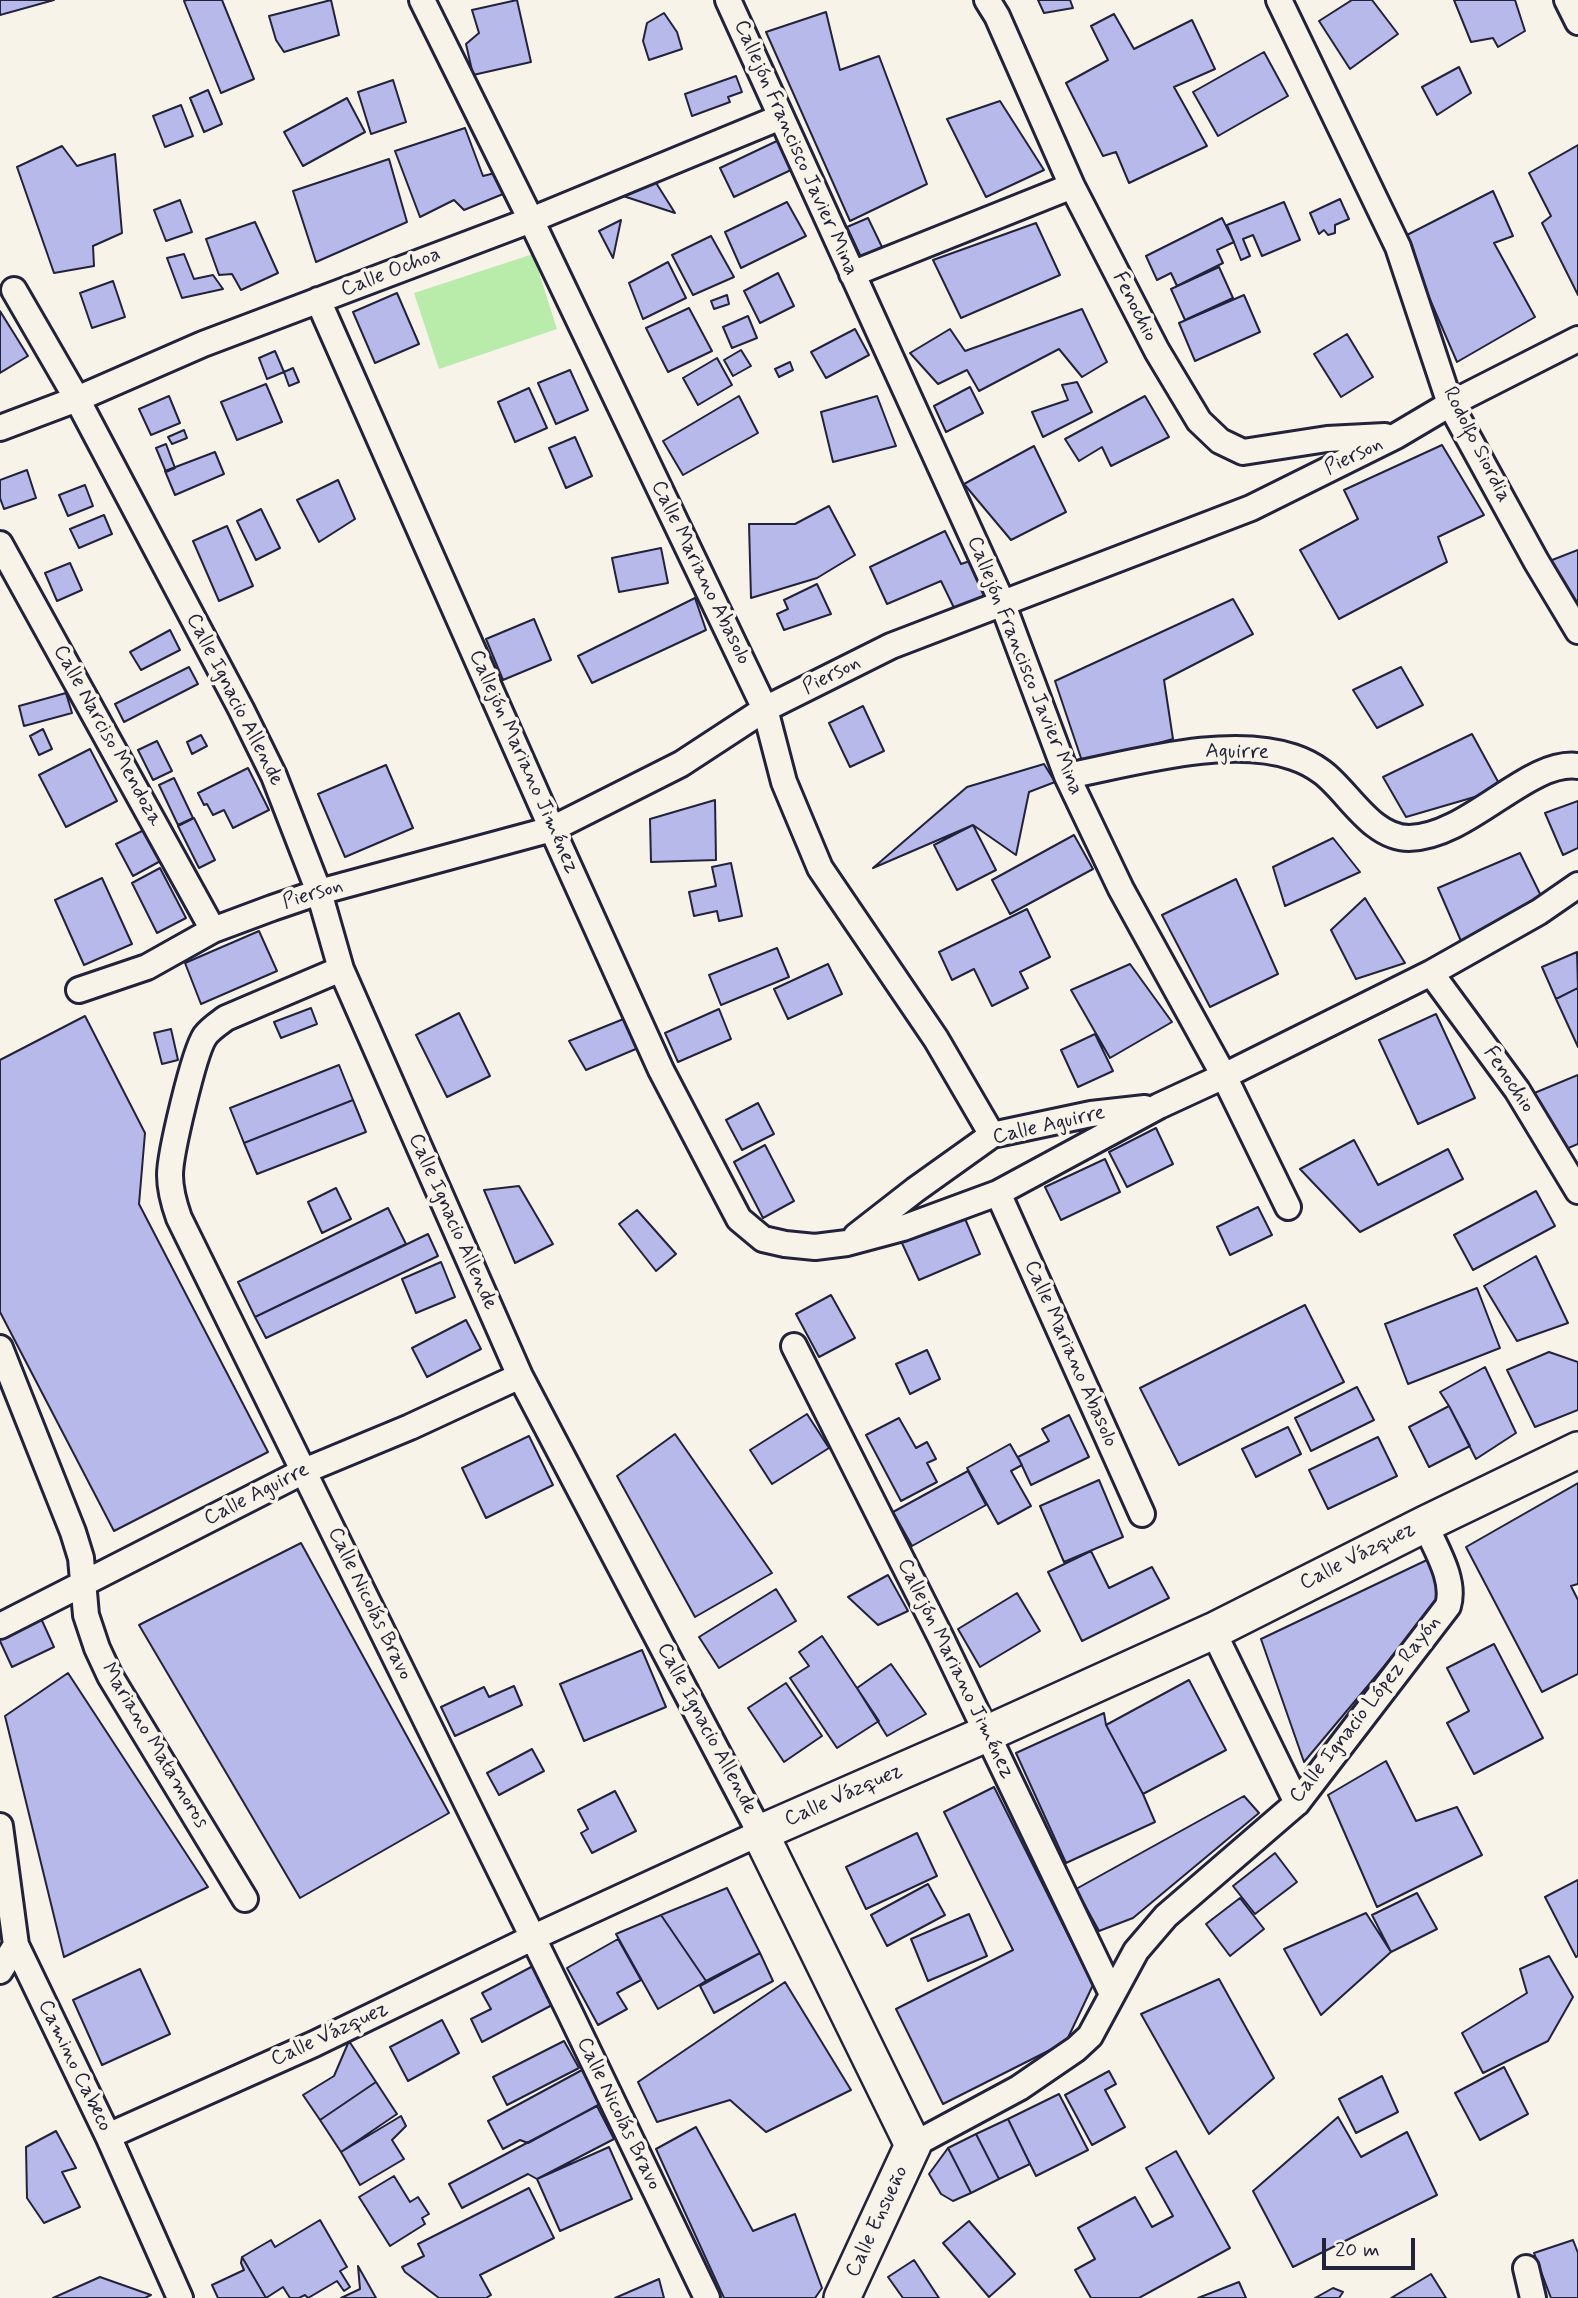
<!DOCTYPE html>
<html>
<head>
<meta charset="utf-8">
<style>
	body { margin:0 }
	#map { position:relative; width:1578px; height:2298px; overflow:hidden; background:#f7f3e8; font-family:Mynerve,sans-serif }
	canvas { display:block }
	.scale { position:absolute; left:1322px; top:2238px; width:93px; height:32px; box-sizing:border-box; border:4px solid #22223b; border-top:0; padding-left:9px; font-size:21px; line-height:24px; white-space:nowrap; color:#22223b; -webkit-text-stroke:5px #f7f3e8; paint-order:stroke }
</style>
</head>
<body>
<div id="map">
<canvas width="1578" height="2298"></canvas>
<div class="scale">20 m</div>
</div>
<script>
const ctx = document.querySelector('canvas').getContext('2d');
ctx.lineJoin = 'round';
function fillPath(path, color) {
  ctx.fillStyle = color;
  ctx.fill(path, 'evenodd');
}
function trace(path, color, width, dash) {
  ctx.strokeStyle = color;
  ctx.lineWidth = width;
  ctx.lineCap = dash ? 'butt' : 'round';
  ctx.setLineDash(dash || []);
  ctx.stroke(path);
}
function write(font, color, halo, rows, align = 'center') {
  ctx.font = font + ' Mynerve,sans-serif';
  ctx.lineWidth = 7;
  ctx.setLineDash([]);
  ctx.textBaseline = 'middle';
  ctx.strokeStyle = halo;
  ctx.fillStyle = color;
  for (const [text, x, y, turn = 0] of rows) {
    ctx.save();
    ctx.translate(x, y);
    ctx.rotate((+turn || 0) * Math.PI / 180);
    ctx.textAlign = isNaN(turn) ? turn : align;
    if (halo) ctx.strokeText(text, 0, 0);
    ctx.fillText(text, 0, 0);
    ctx.restore();
  }
}
fillPath(new Path2D(`
	M533,254L557,329L439,369L414,293Z`), '#b9ebab');
const building = new Path2D(`
	M0,0H54L0,15Z
	M187,0H222L254,79L221,93L184,1Z
	M331,0L339,35L284,52L276,40L269,16Z
	M517,0L531,62L473,75L466,44L479,33L472,10Z
	M1038,0H1070L1073,8L1044,13Z
	M1352,0H1372L1398,34L1350,69L1319,21Z
	M1454,0H1515L1525,31L1498,47L1493,38L1471,42Z
	M826,12L840,70L879,56L927,184L850,221L766,32Z
	M664,13L677,32L682,49L649,60L643,41L647,23Z
	M1114,14L1134,49L1192,20L1215,69L1174,87L1207,146L1129,183L1116,152L1103,156L1066,83L1108,60L1091,26Z
	M1264,52L1288,96L1218,136L1193,92Z
	M1459,67L1471,93L1437,115L1422,87Z
	M736,76L742,92L728,97L730,102L692,116L685,94Z
	M393,80L406,122L371,134L358,92Z
	M208,90L222,124L204,132L190,98Z
	M347,98L365,132L303,166L284,132Z
	M1000,101L1044,170L986,197L947,119Z
	M181,105L193,136L165,147L153,116Z
	M465,128L483,176L495,173L503,194L464,210L454,200L420,217L395,151Z
	M779,140L793,169L734,197L720,168Z
	M1578,145V295L1542,223L1551,216L1529,173Z
	M62,146L77,166L115,154L122,233L93,246L94,266L54,273L17,167Z
	M389,159L407,222L316,262L293,191Z
	M653,178L675,213L617,194Z
	M1493,191L1513,236L1494,243L1535,317L1457,362L1403,237Z
	M1340,199L1349,219L1335,225V233L1328,235L1324,230L1319,234L1310,213Z
	M180,200L192,232L166,241L154,210Z
	M787,202L806,236L741,268L725,232Z
	M1284,202L1300,240L1262,256L1253,235L1243,239L1250,256L1241,260L1227,225Z
	M868,218L882,247L861,257L847,227Z
	M1222,218L1234,242L1217,250L1223,263L1177,286L1171,273L1157,280L1146,256Z
	M621,220L613,258L599,231Z
	M255,222L278,273L241,290L232,274L219,275L206,239Z
	M1036,223L1060,275L961,318L933,260Z
	M711,236L734,277L693,295L672,255Z
	M184,254L194,279L213,275L223,289L182,298L167,258Z
	M668,262L686,298L643,319L629,283Z
	M1219,267L1233,298L1185,320L1171,289Z
	M778,273L794,306L760,323L744,291Z
	M113,281L125,317L92,328L80,293Z
	M397,293L419,344L375,363L353,312Z
	M727,295L729,304L714,309L711,301Z
	M1244,295L1260,332L1195,361L1179,323Z
	M689,308L712,351L668,372L646,328Z
	M1082,309L1107,362L1082,377L1059,349L979,391L967,370L938,384L910,353L950,329L965,351Z
	M0,311L28,356L0,373Z
	M748,316L757,338L732,348L723,327Z
	M855,329L869,355L826,378L811,352Z
	M1347,334L1373,377L1341,397L1314,354Z
	M741,350L751,366L733,376L724,360Z
	M275,351L284,372L267,379L259,358Z
	M717,358L732,385L698,405L683,378Z
	M790,362L793,370L779,377L775,369Z
	M293,368L299,382L289,386L284,372Z
	M570,370L588,410L556,424L538,383Z
	M1077,382L1092,412L1043,437L1032,412L1068,400L1062,385Z
	M266,384L282,422L237,440L221,402Z
	M970,387L983,413L946,432L934,406Z
	M529,388L547,428L515,442L498,402Z
	M169,396L180,423L151,435L139,409Z
	M739,396L758,433L683,475L663,441Z
	M877,396L896,446L833,462L821,412Z
	M1145,396L1169,437L1111,466L1102,447L1079,461L1065,439Z
	M184,430L187,438L172,444L168,437Z
	M575,437L592,476L566,488L549,448Z
	M166,444L175,468L166,472L156,448Z
	M1442,445L1484,515L1438,537L1447,562L1339,619L1300,550L1358,519L1344,490Z
	M1034,446L1066,512L1011,540L964,484Z
	M215,452L224,474L175,495L165,471Z
	M27,470L36,498L4,509L0,498V480Z
	M338,480L355,519L319,542L297,500Z
	M85,485L93,506L68,516L59,495Z
	M829,506L855,555L817,578L751,598L749,524H795Z
	M261,509L280,548L256,560L237,521Z
	M104,515L112,534L79,548L70,529Z
	M227,526L253,586L219,601L193,541Z
	M945,531L961,564L976,559L994,599L956,612L941,581L887,604L870,567Z
	M661,548L668,583L619,592L612,558Z
	M1578,550V607L1572,609L1547,562Z
	M70,563L82,590L57,601L45,573Z
	M817,584L831,614L784,630L777,614L788,609L784,600Z
	M695,598L706,630L592,683L578,656Z
	M1233,599L1253,634L1164,680L1173,739L1083,764L1055,681Z
	M534,619L551,660L503,680L486,639Z
	M170,630L180,650L141,670L130,652Z
	M189,667L198,684L124,722L115,704Z
	M1401,667L1423,705L1377,728L1353,690Z
	M66,693L72,713L24,726L19,706Z
	M863,706L884,751L850,767L829,723Z
	M43,729L52,749L39,755L30,736Z
	M1472,734L1502,789L1406,817L1383,777Z
	M201,735L207,746L192,754L187,742Z
	M157,741L172,771L153,780L138,750Z
	M90,749L117,801L66,827L39,775Z
	M1044,764L1055,782L1029,792L1016,855L973,825L873,868L967,787Z
	M386,765L413,828L345,857L318,794Z
	M248,768L269,810L233,828L224,810L213,815L207,804L204,805L198,793Z
	M174,778L193,818L178,825L159,785Z
	M715,800L716,860L651,862L650,819Z
	M1578,801V848L1563,855L1545,813Z
	M194,818L215,860L199,868L178,826Z
	M973,825L996,870L957,890L934,845Z
	M150,827L166,858L133,876L116,844Z
	M1074,835L1093,869L1010,914L992,880Z
	M1333,838L1360,872L1285,906L1273,867Z
	M1520,853L1544,902L1461,941L1438,888Z
	M731,863L742,916L719,921L717,911L694,916L689,892L716,886L712,867Z
	M160,868L186,918L157,933L132,883Z
	M102,878L132,944L84,965L55,900Z
	M1236,879L1278,974L1210,1007L1162,915Z
	M1365,898L1405,963L1356,979L1331,930Z
	M1027,909L1050,957L1020,972L1028,988L992,1006L974,969L952,980L939,952Z
	M259,931L277,971L201,1004L185,963Z
	M777,948L789,977L721,1005L709,975Z
	M1577,952L1578,988L1556,999L1542,967Z
	M828,964L842,994L788,1019L774,989Z
	M1130,964L1172,1022L1110,1058L1071,990Z
	M1578,988V1047L1556,999Z
	M311,1008L317,1024L281,1038L274,1022Z
	M719,1009L731,1039L678,1062L665,1033Z
	M459,1013L490,1076L447,1097L416,1035Z
	M1436,1014L1475,1098L1418,1124L1379,1040Z
	M85,1016L145,1133L139,1204L268,1452L114,1531L0,1312V1060Z
	M631,1016L643,1046L586,1070L569,1041Z
	M171,1029L178,1060L162,1064L154,1033Z
	M1095,1034L1113,1071L1078,1087L1061,1050Z
	M339,1065L353,1100L244,1143L230,1108Z
	M1578,1075V1144L1559,1152L1532,1094Z
	M353,1100L366,1132L257,1174L244,1143Z
	M758,1103L774,1134L742,1150L726,1120Z
	M1156,1128L1173,1164L1127,1187L1109,1152Z
	M1354,1140L1378,1185L1448,1149L1463,1179L1360,1232L1300,1169Z
	M765,1145L794,1201L763,1218L734,1162Z
	M1105,1159L1120,1192L1061,1220L1045,1187Z
	M519,1186L553,1244L515,1263L484,1190Z
	M336,1188L351,1219L322,1233L308,1202Z
	M1536,1191L1555,1226L1473,1270L1454,1235Z
	M1258,1207L1272,1235L1230,1255L1217,1227Z
	M388,1208L406,1244L255,1317L238,1282Z
	M637,1210L676,1254L656,1271L619,1224Z
	M963,1214L980,1254L919,1280L901,1241Z
	M428,1234L438,1256L266,1338L255,1317Z
	M1536,1256L1568,1323L1517,1341L1484,1286Z
	M441,1262L455,1297L416,1313L402,1279Z
	M1477,1288L1500,1348L1408,1384L1385,1324Z
	M831,1295L855,1338L819,1357L796,1314Z
	M1305,1305L1344,1382L1179,1465L1140,1388Z
	M466,1320L481,1349L427,1377L412,1348Z
	M927,1350L940,1379L910,1394L896,1364Z
	M1549,1352L1578,1362V1410L1535,1427L1507,1370Z
	M1485,1367L1516,1433L1476,1459L1449,1406L1440,1392Z
	M1357,1387L1374,1420L1311,1451L1295,1418Z
	M1449,1406L1470,1446L1429,1467L1409,1427Z
	M807,1414L829,1448L772,1484L750,1450Z
	M1069,1415L1089,1457L1031,1485L1018,1457L1049,1441L1042,1429Z
	M899,1418L916,1448L927,1442L936,1459L927,1463L937,1482L901,1501L866,1435Z
	M1288,1427L1301,1454L1256,1477L1242,1449Z
	M675,1434L772,1573L695,1617L617,1476Z
	M529,1436L553,1485L486,1518L462,1468Z
	M1378,1437L1397,1476L1328,1509L1309,1470Z
	M1010,1444L1022,1465L1011,1471L1031,1506L998,1524L967,1468Z
	M968,1471L986,1505L912,1546L893,1512Z
	M1099,1480L1123,1537L1064,1562L1040,1506Z
	M1578,1483V1584L1571,1586L1578,1600V1674L1542,1692L1466,1547Z
	M301,1543L449,1813L300,1898L139,1625Z
	M1091,1551L1109,1588L1152,1567L1169,1598L1082,1641L1048,1572Z
	M1429,1559L1443,1596L1304,1762L1261,1639Z
	M888,1575L908,1611L878,1625L848,1597Z
	M776,1589L796,1621L719,1668L699,1637Z
	M1017,1593L1040,1631L980,1667L958,1629Z
	M39,1614L54,1647L12,1667L0,1641V1632Z
	M822,1636L879,1721L837,1748L790,1678L809,1666L799,1652Z
	M1494,1644L1543,1738L1474,1774L1447,1723L1469,1711L1447,1668Z
	M642,1650L666,1707L584,1741L560,1684Z
	M891,1664L926,1714L887,1736L857,1688Z
	M68,1673L208,1887L64,1957L5,1716Z
	M1189,1680L1226,1750L1143,1794L1106,1725Z
	M786,1683L822,1736L784,1762L748,1708Z
	M514,1686L522,1705L455,1736L441,1707L484,1687L489,1697Z
	M1104,1713L1106,1725L1143,1794L1155,1822L1066,1863L1016,1753Z
	M532,1749L544,1771L499,1795L487,1773Z
	M1386,1761L1416,1821L1457,1807L1482,1855L1377,1907L1328,1795Z
	M994,1787L1093,1985L1066,2042L943,2104L896,2009L1013,1950L944,1812Z
	M615,1791L636,1831L592,1853L581,1833L588,1829L578,1810Z
	M1244,1796L1259,1813L1133,1918L1099,1931L1076,1889Z
	M917,1833L937,1876L866,1909L846,1867Z
	M1275,1853L1297,1882L1255,1914L1233,1886Z
	M1578,1880V1956L1576,1957L1545,1897Z
	M928,1884L945,1915L887,1946L871,1915Z
	M727,1888L760,1953L706,1981L661,1915Z
	M1417,1893L1437,1929L1391,1952L1372,1915Z
	M1240,1898L1264,1929L1230,1956L1206,1924Z
	M1366,1913L1391,1952L1321,2015L1284,1949Z
	M969,1914L987,1956L928,1981L911,1939Z
	M661,1915L706,1981L658,2009L616,1934Z
	M618,1939L641,1980L617,1993L627,2009L598,2025L567,1968Z
	M760,1953L773,1981L714,2013L700,1986Z
	M1549,1956L1573,1997L1548,2041L1483,2073L1462,2033L1527,1993L1520,1969Z
	M535,1965L554,2004L482,2042L471,2019L491,2009L482,1993Z
	M140,1969L170,2034L102,2065L73,2000Z
	M1219,1979L1274,2078L1209,2134L1141,2014Z
	M785,1982L851,2090L766,2132L730,2100L657,2122L638,2082Z
	M442,2020L459,2053L408,2081L390,2047Z
	M349,2041L376,2082L320,2120L303,2095L334,2076Z
	M564,2041L579,2068L507,2105L493,2077Z
	M1504,2067L1528,2114L1480,2140L1455,2093Z
	M582,2070L600,2104L528,2143L520,2140L503,2149L488,2121Z
	M1109,2071L1116,2084L1105,2090L1125,2127L1092,2145L1065,2095Z
	M1382,2076L1398,2112L1356,2133L1339,2099Z
	M376,2082L397,2114L341,2152L320,2120Z
	M1059,2094L1088,2150L1036,2176L1008,2119Z
	M597,2106L614,2139L537,2179L528,2174L462,2208L449,2184Z
	M401,2116L406,2126L392,2140L404,2159L360,2185L341,2152Z
	M1338,2117L1361,2157L1407,2132L1437,2195L1293,2267L1253,2191Z
	M1008,2119L1030,2164L999,2179L976,2134Z
	M696,2127L753,2231L795,2214L822,2288L815,2298H724L656,2149Z
	M56,2131L76,2168L62,2172L80,2207L44,2223L27,2198L26,2147Z
	M976,2134L999,2179L971,2193L948,2148Z
	M609,2147L632,2199L560,2231L537,2179Z
	M948,2148L971,2193L953,2201L941,2194L929,2174Z
	M1176,2151L1230,2248L1139,2298H1091L1075,2270L1095,2259L1078,2228L1135,2197L1152,2227L1173,2216L1146,2168Z
	M394,2176L410,2202L418,2197L429,2214L422,2218L425,2224L390,2246L359,2197Z
	M529,2188L554,2238L480,2275L491,2295L486,2298H439L405,2272L402,2267L424,2256L418,2244Z
	M320,2220L347,2267L340,2271L350,2287L344,2291L337,2281L308,2298L305,2295L299,2298H290L283,2287L266,2298L242,2257L271,2240L275,2247Z
	M969,2221L1015,2274L989,2297L943,2243Z
	M1573,2240L1578,2253V2298H1551L1534,2253Z
	M242,2257L266,2298H218L212,2285L244,2270L241,2263Z
	M914,2260L939,2298H903L888,2277Z
	M358,2266L376,2298H341L360,2289Z
	M1431,2274L1446,2298H1391Z
	M100,2277L151,2295L145,2298H53Z
	M659,2279L664,2298H615Z
	M1239,2282L1246,2298H1198Z
	M1333,2288L1343,2292L1339,2298H1315Z`);
fillPath(building, '#b7b9eb');
trace(building, '#22223b', 2);
const street = new Path2D(`
	M422,0L531,220L765,709L784,782L820,868L936,1039L992,1135
	M728,0L1002,602L1067,776L1121,889L1224,1076L1288,1207
	M987,0L997,16L1072,186L1157,351L1199,421L1220,441L1243,452L1327,439L1385,436
	M1279,0L1398,247L1450,404L1536,561L1578,631
	M1567,0L1578,22
	M852,274L1072,186
	M14,290L77,399L241,709L274,776L319,892L341,969L520,1376L760,1833L532,1938L314,2044L108,2136
	M318,300L552,829L661,1070L739,1219L763,1239L785,1244L815,1247L847,1243L903,1228L998,1193L1159,1106L1224,1076L1431,973L1539,912L1578,885
	M0,428L77,399L203,344L531,220L781,117
	M0,544L213,930
	M1067,776C1134,763 1228,735 1293,757C1302,760 1314,766 1322,772C1348,791 1371,838 1409,838C1469,837 1528,759 1578,766
	M341,969L226,1018C218,1024 210,1029 205,1036C194,1052 170,1154 170,1175C170,1190 174,1204 179,1218L569,2011L707,2298
	M1431,973L1517,1090L1578,1191
	M79,990L147,967L213,930L272,908L319,892L552,829L681,764L765,709L891,646L1251,508L1396,436L1450,404L1578,339
	M998,1193L1142,1514
	M856,1236L915,1190L992,1135L1091,1114L1145,1108
	M794,1346L941,1638L1112,1994
	M0,1348L73,1532L81,1558L86,1615L97,1648L110,1676L245,1899
	M0,1626L304,1471L410,1427L520,1376
	M1213,1631L1297,1803
	M0,1826L16,1945L108,2136L180,2298
	M0,1971L16,1945
	M913,2145L1019,2088L1076,2049L1090,2036L1136,1951L1166,1916L1297,1803L1448,1606C1456,1579 1435,1548 1425,1524
	M1526,2268L1533,2298`);
const secondary = new Path2D(`
	M842,2298L913,2145L760,1833L986,1734L1213,1631L1425,1524L1578,1450`);
trace(street, '#22223b', 30);
trace(secondary, '#22223b', 40);
trace(street, '#f7f3e8', 24);
trace(secondary, '#f7f3e8', 35);
write('21px', '#22223b', '#f7f3e8', [
	["Callejón Francisco Javier Mina",795,148,66],
	["Calle Ochoa",391,273,-21],
	["Fenochio",1134,307,63],
	["Rodolfo Siordia",1476,445,63],
	["Pierson",1354,457,-26],
	["Calle Mariano Abasolo",700,573,64],
	["Callejón Francisco Javier Mina",1024,666,68],
	["Pierson",832,676,-27],
	["Calle Ignacio Allende",234,700,63],
	["Calle Narciso Mendoza",107,736,61],
	["Aguirre",1237,753,1],
	["Callejón Mariano Jiménez",523,762,66],
	["Pierson",313,895,-17],
	["Fenochio",1508,1080,56],
	["Calle Aguirre",1049,1126,-13],
	["Calle Ignacio Allende",452,1222,66],
	["Calle Mariano Abasolo",1070,1354,66],
	["Calle Aguirre",257,1495,-27],
	["Calle Vázquez",1358,1557,-27],
	["Calle Nicolás Bravo",369,1604,64],
	["Callejón Mariano Jiménez",955,1669,64],
	["Calle Ignacio López Rayón",1366,1710,-52],
	["Calle Ignacio Allende",706,1729,62],
	["Mariano Matamoros",154,1746,59],
	["Calle Vázquez",844,1796,-24],
	["Calle Vázquez",330,2035,-25],
	["Camino Cabeco",74,2066,64],
	["Calle Nicolás Bravo",618,2114,64],
	["Calle Ensueño",878,2222,-65]
]);
</script>
</body>
</html>
